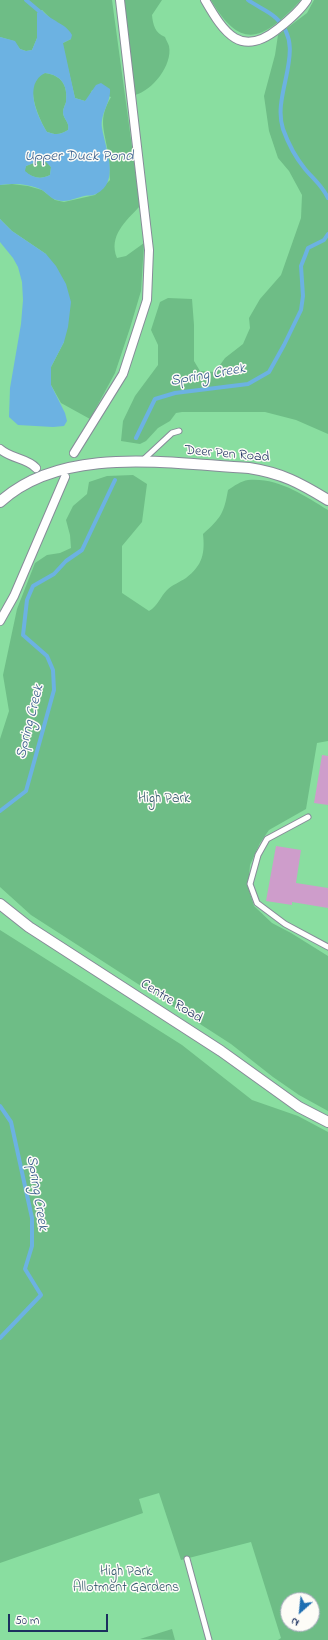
<!DOCTYPE html>
<html>
<head>
<meta charset="utf-8">
<style>
	body { margin:0 }
	#map { position:relative; width:328px; height:1640px; overflow:hidden; background:#f0ead1; font-family:"Indie Flower",sans-serif }
	canvas { display:block }
	.north { position:absolute; left:280px; top:1592px; width:40px; height:40px; box-sizing:border-box; background:#fdfcf7; border:1px solid #a3aaba; border-radius:50%; rotate:207deg; font-size:11px; font-weight:700; line-height:16px; text-align:center; color:#1b2f5e }
	.north::after { content:''; display:block; margin:auto; width:14px; height:18px; background:#1f6fb2; clip-path:polygon(50% 0,100% 100%,50% 72%,0 100%) }
	.scale { position:absolute; left:8px; top:1614px; width:100px; height:18px; box-sizing:border-box; border:2px solid #1b2f5e; border-top:0; padding-left:5px; font-size:12px; line-height:14px; white-space:nowrap; color:#1b2f5e; -webkit-text-stroke:3px #fdfcf7; paint-order:stroke }
</style>
</head>
<body>
<div id="map">
<canvas width="328" height="1640"></canvas>
<div class="north">N</div>
<div class="scale">50 m</div>
</div>
<script>
const ctx = document.querySelector('canvas').getContext('2d');
ctx.lineJoin = 'round';
function fillPath(path, color) {
  ctx.fillStyle = color;
  ctx.fill(path, 'evenodd');
}
function trace(path, color, width, dash) {
  ctx.strokeStyle = color;
  ctx.lineWidth = width;
  ctx.lineCap = dash ? 'butt' : 'round';
  ctx.setLineDash(dash || []);
  ctx.stroke(path);
}
function write(font, color, halo, rows, align = 'center') {
  ctx.font = font + ' "Indie Flower",sans-serif';
  ctx.lineWidth = 3;
  ctx.setLineDash([]);
  ctx.textBaseline = 'middle';
  ctx.strokeStyle = halo;
  ctx.fillStyle = color;
  for (const [text, x, y, turn = 0] of rows) {
    ctx.save();
    ctx.translate(x, y);
    ctx.rotate((+turn || 0) * Math.PI / 180);
    ctx.textAlign = isNaN(turn) ? turn : align;
    if (halo) ctx.strokeText(text, 0, 0);
    ctx.fillText(text, 0, 0);
    ctx.restore();
  }
}
fillPath(new Path2D(`
	M0,0H328V1640H0ZM288,1600H312V1624H288Z`), '#89dea0');
fillPath(new Path2D(`
	M0,0H112L140,206C126,221 108,236 117,258L126,256L144,243L141,291L130,328L115,373L90,419L61,403L51,385V367L64,342L46,254L12,231L0,219V185L12,184L28,186L42,190L55,200L64,202L95,195L110,180C109,171 110,161 108,152C104,129 98,119 111,97L92,90L89,98L85,101L75,98L63,47V43L71,39L42,10L37,13V38L32,50L26,51L20,49L14,41L0,37Z
	M123,0H162L152,15C153,25 155,33 165,37C166,40 168,43 169,46C173,65 152,91 135,95Z
	M211,0H301C264,39 242,53 211,0Z
	M314,0H328V434L296,420L265,412H182L176,413L170,421L158,428L146,441L140,444L121,441L123,421L135,396L158,365V345L151,330L160,302L168,298L192,299L194,325V361L200,371L215,372L225,358L243,344L250,328L249,318L260,299L281,275L301,218L302,195L289,171L278,158L269,131L264,96L275,55L278,35L307,13Z
	M45,73C62,75 68,86 66,102C65,105 63,109 63,112C63,119 70,122 68,130C60,135 56,135 47,132C40,121 26,90 37,78C39,75 42,74 45,73Z
	M39,161L47,162L51,167L50,175C40,180 33,178 24,171L26,166Z
	M133,475L147,484L142,522L122,546V593L149,611C158,606 160,597 167,590C172,585 180,582 186,578C203,565 205,553 203,534C221,518 224,513 228,490C234,486 241,481 248,480C277,477 304,495 328,510V741L317,743L306,809L269,830L260,843L250,865L248,887L254,906L272,923L291,933L328,956V1111L299,1095L273,1077L231,1044L31,915L0,887V739L9,711L3,675L17,609L35,563L47,555L60,553L71,548L70,535L66,520L73,506L87,494L89,482L107,476Z
	M0,930L182,1045L252,1100L298,1116L328,1132V1640H278L281,1638L251,1542L181,1560L159,1493L139,1499L143,1513L0,1563ZM288,1600H312V1624H288Z
	M172,1629L175,1640L140,1639Z`), '#6ebd86');
fillPath(new Path2D(`
	M42,10C50,21 66,23 72,35L71,39L63,43L75,98L85,101L96,85L101,83L110,89C111,103 100,113 102,128C105,148 121,182 96,194C93,196 88,195 84,196C75,198 67,203 57,200C51,199 47,193 42,190C30,184 13,183 0,185V37L15,41L20,49L26,51L32,50L37,38V13ZM45,73C62,75 68,86 66,102C65,105 63,109 63,112C63,119 70,122 68,130C60,135 56,135 47,132C37,116 23,84 45,73ZM39,161L46,162L51,167L50,175C40,180 33,178 25,171L26,166Z
	M0,219L12,231L46,254L56,266L66,284L71,302L68,327L64,342L51,367V385L65,413L67,421L64,426L53,427L18,425L9,417L10,388L21,324L23,300L22,282L18,267L13,258L0,242Z`), '#6cb2e2');
trace(new Path2D(`
	M26,0L39,11
	M248,0C256,6 269,11 276,18C309,48 271,93 283,129C288,143 296,158 305,169C314,180 321,184 328,198
	M136,438L155,399L175,393L248,384L269,372L284,345L301,310L303,296L301,266L305,256L308,248L324,240L328,234
	M0,811L26,791L54,690L53,670L47,656L23,635L27,600L33,586L54,574L66,561L82,550L115,480
	M0,1106L11,1122L32,1218V1246L25,1269L41,1295L0,1338`), '#6cb2e2', 4);
fillPath(new Path2D(`
	M322,755L328,756V805L314,803Z
	M276,846L301,850L296,883L328,888V908L292,902V905L266,901Z`), '#ce9dcb');
const service = new Path2D(`
	M143,460L172,433L179,431
	M308,817L267,839L258,855L250,884L257,903L285,924L328,947
	M187,1559L209,1640`);
const pedestrian = new Path2D(`
	M205,0C224,33 241,59 279,28C289,20 300,11 307,0
	M0,449C11,459 27,458 36,468
	M74,453L123,374L147,300L149,250L120,0
	M0,621L14,596L65,477`);
const minor = new Path2D(`
	M0,502C63,444 171,464 249,468C282,473 300,483 328,500
	M0,904L29,927L221,1051L299,1107L328,1122`);
trace(service, '#868c98', 7);
trace(pedestrian, '#868c98', 10);
trace(minor, '#868c98', 12);
trace(service, '#fff', 5);
trace(pedestrian, '#fff', 8);
trace(minor, '#fff', 10);
write('14px', '#1b2f5e', '#fdfcf7', [
	["Deer Pen Road",227,455,5],
	["Centre Road",171,1002,32]
]);
write('14px', '#365b6e', '#fdfcf7', [
	["High Park",164,800],
	["High Park",126,1573],
	["Allotment Gardens",126,1589]
]);
write('italic 15px', '#375d8c', '#fdfcf7', [
	["Upper Duck Pond",79,158],
	["Spring Creek",208,376,-10],
	["Spring Creek",31,722,-76],
	["Spring Creek",36,1193,81]
]);
</script>
</body>
</html>
